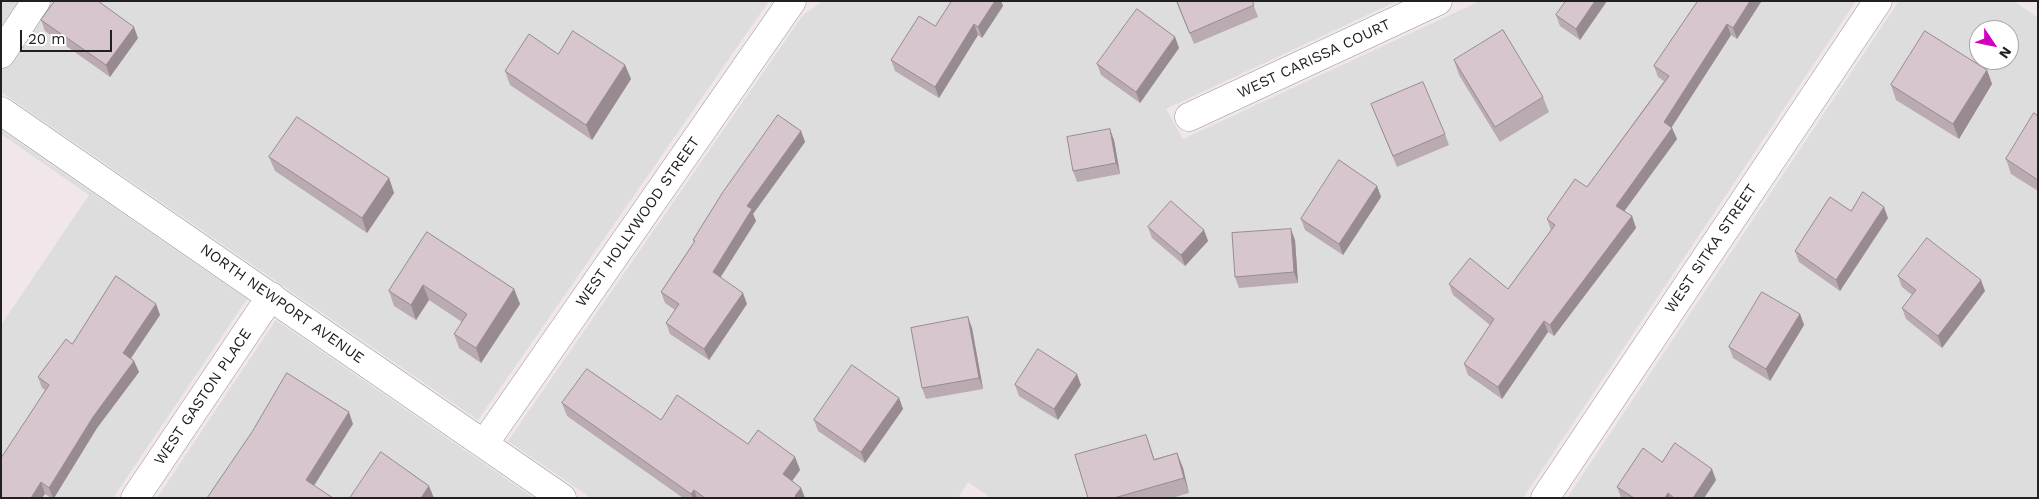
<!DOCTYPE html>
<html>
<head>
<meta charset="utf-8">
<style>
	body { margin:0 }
	#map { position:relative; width:2039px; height:499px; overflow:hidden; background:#f1e6e9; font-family:"Work Sans",sans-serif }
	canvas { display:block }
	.frame { position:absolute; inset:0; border:2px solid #202020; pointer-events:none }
	.north { position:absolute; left:1969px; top:20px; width:50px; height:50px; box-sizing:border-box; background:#fff; border:1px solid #a6a6a6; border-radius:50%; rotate:124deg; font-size:14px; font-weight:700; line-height:20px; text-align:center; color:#202020 }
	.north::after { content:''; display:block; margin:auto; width:18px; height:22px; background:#d000c3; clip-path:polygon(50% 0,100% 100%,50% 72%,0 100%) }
	.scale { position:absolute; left:20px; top:30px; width:92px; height:22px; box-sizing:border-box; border:2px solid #202020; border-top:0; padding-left:6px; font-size:15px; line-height:18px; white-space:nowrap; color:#202020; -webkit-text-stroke:4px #fff; paint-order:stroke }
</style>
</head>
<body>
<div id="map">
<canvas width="2039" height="499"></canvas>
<div class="frame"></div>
<div class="north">N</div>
<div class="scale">20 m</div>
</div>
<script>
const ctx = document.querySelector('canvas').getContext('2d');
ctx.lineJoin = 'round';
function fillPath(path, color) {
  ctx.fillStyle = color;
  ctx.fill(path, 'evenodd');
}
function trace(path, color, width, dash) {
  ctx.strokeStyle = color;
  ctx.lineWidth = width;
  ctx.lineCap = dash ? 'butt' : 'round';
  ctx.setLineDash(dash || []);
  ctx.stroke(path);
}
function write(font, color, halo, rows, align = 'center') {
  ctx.font = font + ' "Work Sans",sans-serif';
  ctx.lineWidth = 5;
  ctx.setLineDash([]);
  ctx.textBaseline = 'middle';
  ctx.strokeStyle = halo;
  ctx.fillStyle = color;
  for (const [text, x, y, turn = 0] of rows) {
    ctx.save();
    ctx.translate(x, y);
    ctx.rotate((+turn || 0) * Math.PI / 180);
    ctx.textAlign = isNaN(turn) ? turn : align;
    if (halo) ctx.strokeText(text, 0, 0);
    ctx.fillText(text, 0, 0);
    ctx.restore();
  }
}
fillPath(new Path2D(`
	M1,1H769L478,420L1,92Z
	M823,1H1397L1166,109L1183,139L1480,1H1856L1523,498H991L968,482L958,498H591L508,441L803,15Z
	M1899,1H2014L2038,18V498H1567ZM1979,30H2009V60H1979Z
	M1,130L247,299L113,498H1V325L89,195L1,134Z
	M276,320L534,498H157Z`), '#deddde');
const minor = new Path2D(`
	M1,54L36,1
	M1,111L562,498
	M1189,117L1438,1
	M484,444L792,1
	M135,498L271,296
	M1545,498L1878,1`);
trace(minor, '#979797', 29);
trace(minor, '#fff', 28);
fillPath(new Path2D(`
	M952,1H1001L1003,6L982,38L978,35L939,98L895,71L891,60L935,26Z
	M1176,1H1252L1258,17L1194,44Z
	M1607,1L1580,40L1560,26L1556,15Z
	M1698,1L1761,2L1737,39L1731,35L1671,127L1672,128L1677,139L1624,211L1632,216L1636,228L1554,336L1548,332L1502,399L1468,375L1464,364L1490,325L1453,295L1449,284L1508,289L1551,230L1547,219L1587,187L1664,81L1658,77L1654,66Z
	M41,20L138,38L110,77L45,31Z
	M1175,37L1179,48L1140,103L1101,75L1097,64Z
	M558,54L625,65L631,79L592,140L510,85L505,71Z
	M1454,60L1543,97L1549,112L1500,142L1459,75Z
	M1987,70L1992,84L1959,139L1896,100L1891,85Z
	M1371,104L1445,134L1449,145L1397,167Z
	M2038,116V191L2011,174L2006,159Z
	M801,131L805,142L753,214L756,221L720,277L747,304L709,360L670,334L666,323L675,310L665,303L661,292L694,242L693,240Z
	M1114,140L1120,174L1077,182L1073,171Z
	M269,157L389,178L394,193L367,233L275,171Z
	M1377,186L1381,197L1343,255L1305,230L1301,219Z
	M1851,211L1888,218L1840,291L1799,262L1795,251Z
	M1148,227L1204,230L1208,241L1185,266L1152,238Z
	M427,232L514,289L520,304L481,363L459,348L454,334L462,322L429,300L416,320L394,306L389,291Z
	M1295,240L1298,283L1239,288L1235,277Z
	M1898,276L1985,291L1942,348L1906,319L1902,308L1912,295L1902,287Z
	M156,304L160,315L131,358L134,361L139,372L97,428L54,498H51L45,494L1,498L45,390L42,388L38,377L72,344Z
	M1800,314L1804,325L1770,381L1733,358L1729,347Z
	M972,328L983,389L926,399L922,388Z
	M1015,385H1081L1058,420L1019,396Z
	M899,398L903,409L865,463L818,431L814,420Z
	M562,403L661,420L795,457L800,470L792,481L801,488L805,498H683L567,416Z
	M1146,435L1154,459L1177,453L1183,468L1189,493L1172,498H1088Z
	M1662,462L1716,480L1704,498H1621L1617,487Z`), '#baaab2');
fillPath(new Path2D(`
	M995,1H1001L1003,6L982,38L978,27Z
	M1595,1H1607L1580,40L1576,29Z
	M1750,1L1761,2L1737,39L1733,28Z
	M974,24L978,35L939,98L935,87Z
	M1727,24L1731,35L1668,133L1664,122Z
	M134,27L138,38L110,77L106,65Z
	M1175,37L1179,48L1140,103L1136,92Z
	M625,65L631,79L592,140L586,125Z
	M1987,70L1992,84L1959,139L1953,124Z
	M1672,128L1677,139L1620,217L1616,206Z
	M1110,129L1114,140L1120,174L1116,163Z
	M801,131L805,142L753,214L756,221L717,283L713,272L747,206Z
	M389,178L394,193L367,233L362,218Z
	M1377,186L1381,197L1343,255L1339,244Z
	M1884,207L1888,218L1840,291L1836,280Z
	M1632,216L1636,228L1554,336L1550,325Z
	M1291,229L1295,240L1298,283L1294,272Z
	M1204,230L1208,241L1185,266L1181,255Z
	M1981,280L1985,291L1942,348L1938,336Z
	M423,285L429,300L416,320L411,305Z
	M514,289L520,304L481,363L476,348Z
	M743,293L747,304L709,360L704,349Z
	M156,304L160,315L127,364L123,353Z
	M1800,314L1804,325L1770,381L1766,369Z
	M968,317L972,328L983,389L979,378Z
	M1544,321L1548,332L1502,399L1498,387Z
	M134,361L139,372L97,428L54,498H53L49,488L93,417Z
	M1077,374L1081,385L1058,420L1054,409Z
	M899,398L903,409L865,463L861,452Z
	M349,412L353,424L310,492L306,480Z
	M1146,435L1151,449L1159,474L1154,460Z
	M1177,453L1183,468L1189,493L1184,478Z
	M795,457L800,470L787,488L783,474Z
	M1712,469L1716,480L1704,498H1693Z
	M41,482L45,494L42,498H31Z
	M429,486L434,498H421Z
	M801,488L805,498H796L795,496Z
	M694,490L697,498H693L691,494Z
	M1668,493L1670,498H1665Z`), '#978b91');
const building = new Path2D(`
	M55,1H98L134,27L106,65L41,20Z
	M952,1H995L978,27L974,24L935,87L891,60L919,16L935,26Z
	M1177,1H1252L1254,5L1190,33Z
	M1566,1H1595L1576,29L1556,15Z
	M1698,1H1750L1733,28L1727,24L1664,122L1672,128L1616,206L1632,216L1550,325L1544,321L1498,387L1464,364L1494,319L1449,284L1470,258L1508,289L1555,225L1547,219L1575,179L1587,187L1669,76L1654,66Z
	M1137,9L1175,37L1136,92L1097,64Z
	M1503,30L1543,97L1495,127L1454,60Z
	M573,31L625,65L586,125L505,71L529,34L558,54Z
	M1925,31L1987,70L1953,124L1891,85Z
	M1423,82L1445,134L1393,156L1371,104Z
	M2034,113L2038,116V180L2006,159Z
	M778,115L801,131L747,206L752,209L713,272L743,293L704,349L666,323L679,304L661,292L695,241L693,240L723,192Z
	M297,117L389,178L362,218L269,157Z
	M1110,129L1116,163L1073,171L1067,137Z
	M1339,160L1377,186L1339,244L1301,219Z
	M1863,192L1884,207L1836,280L1795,251L1830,197L1851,211Z
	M1171,201L1204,230L1181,255L1148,227Z
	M1291,229L1294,272L1235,277L1232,233Z
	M427,232L514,289L476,348L454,334L467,314L423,285L411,305L389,291Z
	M1927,238L1981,280L1938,336L1902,308L1916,290L1898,276Z
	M116,276L156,304L123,353L134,361L93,417L49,488L41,482L31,498H1V458L49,385L38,377L66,339L72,344Z
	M1762,292L1800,314L1766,369L1729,347Z
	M968,317L979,378L922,388L911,328Z
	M1038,349L1077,374L1054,409L1015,385Z
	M852,365L899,398L861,452L814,420Z
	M587,369L661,420L677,395L748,444L758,430L795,457L783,474L801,488L795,496L797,498H705L694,490L691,494L562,403Z
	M287,373L349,412L306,480L333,498H207L252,432Z
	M1146,435L1154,460L1177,453L1184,478L1114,498H1088L1075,455Z
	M1675,443L1712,469L1693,498H1674L1668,493L1665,498H1634L1617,487L1643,448L1662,462Z
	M381,452L429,486L421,498H350Z`);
fillPath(building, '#d8c6cf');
trace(building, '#978b91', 1);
write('15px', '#202020', '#fff', [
	["WEST CARISSA COURT",1314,59,-25],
	["WEST HOLLYWOOD STREET",638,222,-55],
	["WEST SITKA STREET",1711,249,-56],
	["NORTH NEWPORT AVENUE",282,304,35],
	["WEST GASTON PLACE",203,397,-56]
]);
</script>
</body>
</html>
